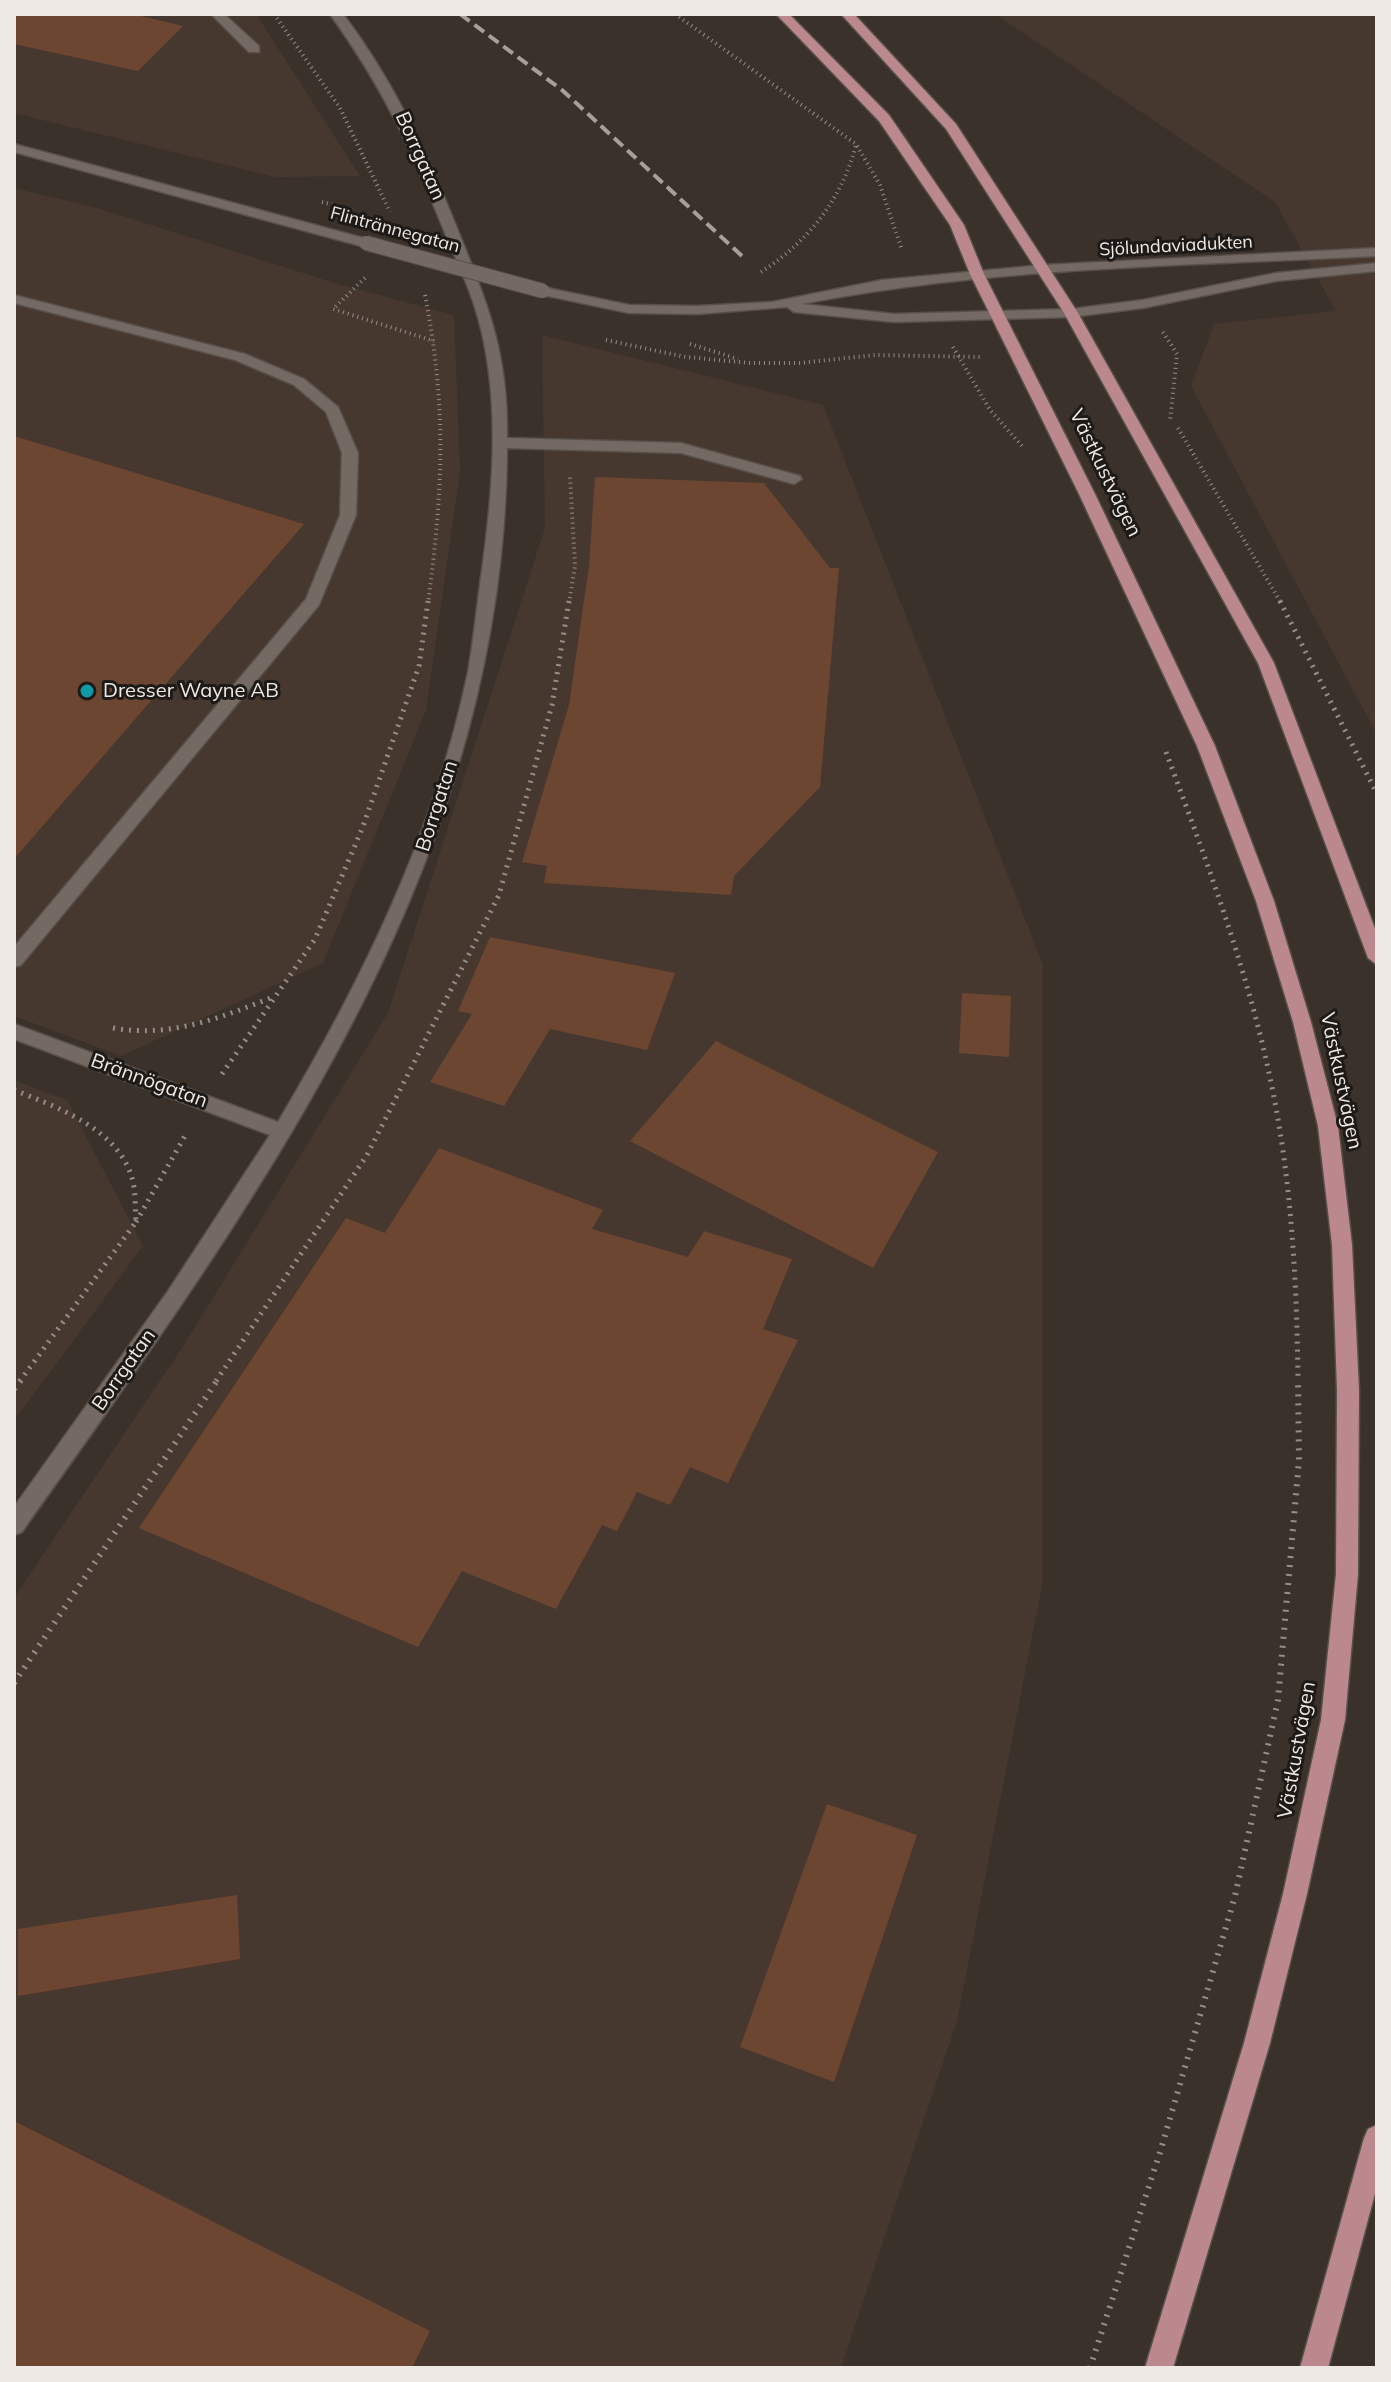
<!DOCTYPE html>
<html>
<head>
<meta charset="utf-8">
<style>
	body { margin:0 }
	#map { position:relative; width:1391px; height:2382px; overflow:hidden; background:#3a312b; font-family:Mulish,sans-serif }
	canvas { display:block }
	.frame { position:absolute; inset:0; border:16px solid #efe9e5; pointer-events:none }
</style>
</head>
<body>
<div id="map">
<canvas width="1391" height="2382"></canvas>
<div class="frame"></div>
</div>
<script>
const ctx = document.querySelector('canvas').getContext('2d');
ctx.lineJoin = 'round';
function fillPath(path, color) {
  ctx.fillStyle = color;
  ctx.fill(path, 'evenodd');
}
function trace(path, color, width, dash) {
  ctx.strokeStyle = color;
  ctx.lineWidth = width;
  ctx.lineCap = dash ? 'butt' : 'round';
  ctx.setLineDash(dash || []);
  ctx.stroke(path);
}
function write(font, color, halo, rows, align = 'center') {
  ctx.font = font + ' Mulish,sans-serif';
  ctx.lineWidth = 6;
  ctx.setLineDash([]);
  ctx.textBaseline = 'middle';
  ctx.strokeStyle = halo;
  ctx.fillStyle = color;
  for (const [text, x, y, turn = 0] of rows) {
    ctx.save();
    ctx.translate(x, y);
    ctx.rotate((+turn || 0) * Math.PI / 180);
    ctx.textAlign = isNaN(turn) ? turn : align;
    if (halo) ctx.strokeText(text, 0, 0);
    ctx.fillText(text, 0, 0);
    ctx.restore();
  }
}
fillPath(new Path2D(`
	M14,14H256L360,176L275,177L14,113Z
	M995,14H1377V735L1191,386L1214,324L1336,311L1275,202Z
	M14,188L97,208L338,284L454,315L460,471L426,710L323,963L121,1056L14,1016Z
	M542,335L823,405L1043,965V1581L957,2021L841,2368H14V1598L184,1345L388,1013L545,528Z
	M14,1080L67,1100L143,1246L14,1421Z`), '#47382f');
fillPath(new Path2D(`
	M14,14H144L141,16L183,26L138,71L14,44Z
	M14,436L304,524L14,859Z
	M595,477L764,483L830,568H839L820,787L734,876L731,895L544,883L547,866L522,862L569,705L589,566Z
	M490,937L675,973L647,1050L550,1029L504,1106L430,1082L472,1014L458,1011Z
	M962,993L1011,996L1009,1057L959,1053Z
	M716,1041L938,1152L873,1268L630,1141Z
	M439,1148L603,1210L592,1229L688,1257L704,1231L792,1259L763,1329L798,1340L728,1483L690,1467L670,1505L637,1492L617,1531L602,1525L556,1609L462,1571L418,1647L139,1528L346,1218L385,1233Z
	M827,1804L917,1835L834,2082L740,2047Z
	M237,1895L240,1959L18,1996V1929Z
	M14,2121L430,2331L412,2368H14Z`), '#6c4631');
const minor = new Path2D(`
	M211,14H224L259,46V52H249Z
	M330,14H343C393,80 426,151 457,228C488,306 508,351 507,438L681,443L800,476L802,479L794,484L681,453L507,448C504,872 256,1202 22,1532L14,1535V1507L168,1291L270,1135L14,1039V1024L278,1122C361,983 435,832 468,672C474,638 477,604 482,570C493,491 500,407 481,329C473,295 458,264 445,233C410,147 384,89 330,14Z
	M14,144L371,240L373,243L361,246L14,152Z
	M1377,248V256C1185,266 990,267 802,304L894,314L1071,309L1143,300L1276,273L1377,263V271L1276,281L1143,308L1071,317L894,322L794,312L787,307L698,314L629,313L543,295L536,291L543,287L629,305L698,306L772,302L882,280L1043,265Z
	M14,295L245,354L304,379L338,407L358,453L356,515L319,605L21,965L14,967V947L306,599L340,515L342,453L326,412L294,385L235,360L14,303Z`);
const major = new Path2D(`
	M776,14H789L889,115L964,225L984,274L1095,494L1215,746L1274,901L1311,1022L1338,1126L1352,1245L1359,1390L1358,1574L1345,1720L1307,1894L1270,2043L1173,2368H1145L1244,2043L1283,1894L1321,1720L1336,1574L1337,1390L1332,1245L1318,1126L1293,1022L1256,901L1197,746L1079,494L970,274L950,225L879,121Z
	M841,14H854L956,124L1078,313L1274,663L1377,934V965L1368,958L1258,663L1064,313L946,129Z
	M1377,2125V2186L1328,2368H1300L1364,2138L1368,2129Z`);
trace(minor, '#574f4a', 3);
trace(major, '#574f4a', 3);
trace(new Path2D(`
	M274,14L340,108L390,212
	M675,14L856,144L880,185L902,250
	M761,272C808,242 842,199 856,145
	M365,278L333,309L434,341
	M425,295C447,408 443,490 428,603
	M1163,332L1177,354L1170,421
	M606,340L686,357L750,363H799L876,355L981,357
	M690,344L738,359
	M953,347L990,410L1023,447
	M1178,428L1281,603
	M569,603L575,566L570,476`), '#958e89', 4, [1, 4]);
trace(new Path2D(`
	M1280,601L1377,794
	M1166,752C1211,873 1258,997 1279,1125C1293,1210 1297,1295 1298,1381
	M113,1028C171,1038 220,1018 273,997
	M222,1074L315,939L362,829L419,666L428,601
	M14,1090C57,1107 118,1129 132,1178C136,1192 135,1208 136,1222L20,1381
	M136,1222L186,1134
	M216,1381L367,1155L499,895L552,705L569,601`), '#958e89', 5, [2, 6]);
trace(new Path2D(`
	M14,1389L22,1379
	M14,1683L218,1379
	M1090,2368L1161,2149L1235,1896L1278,1700L1299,1460L1298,1379`), '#958e89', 6, [2, 7]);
fillPath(minor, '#746a63');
fillPath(major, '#bb898d');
trace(new Path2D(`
	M460,14L562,90L742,256`), '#a69f9a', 4, [12, 6]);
const minorBridge = new Path2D(`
	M366,243L543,291`);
trace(minorBridge, '#574f4a', 16, []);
trace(new Path2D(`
	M322,202L353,210`), '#958e89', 4, [1, 4]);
trace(minorBridge, '#746a63', 14);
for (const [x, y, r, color] of [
	[87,691,8,"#0f9aa8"]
]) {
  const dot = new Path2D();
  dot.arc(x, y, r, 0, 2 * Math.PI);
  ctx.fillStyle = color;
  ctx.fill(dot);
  trace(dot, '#1e1a17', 3);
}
write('18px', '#efe9e5', '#1e1a17', [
	["Flintrännegatan",395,230,15],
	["Sjölundaviadukten",1176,246,-3]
]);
write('20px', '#efe9e5', '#1e1a17', [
	["Borrgatan",420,156,66],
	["Västkustvägen",1105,473,64],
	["Borrgatan",437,806,-72],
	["Brännögatan",149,1081,20],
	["Västkustvägen",1341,1081,78],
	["Borrgatan",124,1370,-55],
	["Västkustvägen",1297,1750,-80]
]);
write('20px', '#efe9e5', '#1e1a17', [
	["Dresser Wayne AB",103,691]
], 'left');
</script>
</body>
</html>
